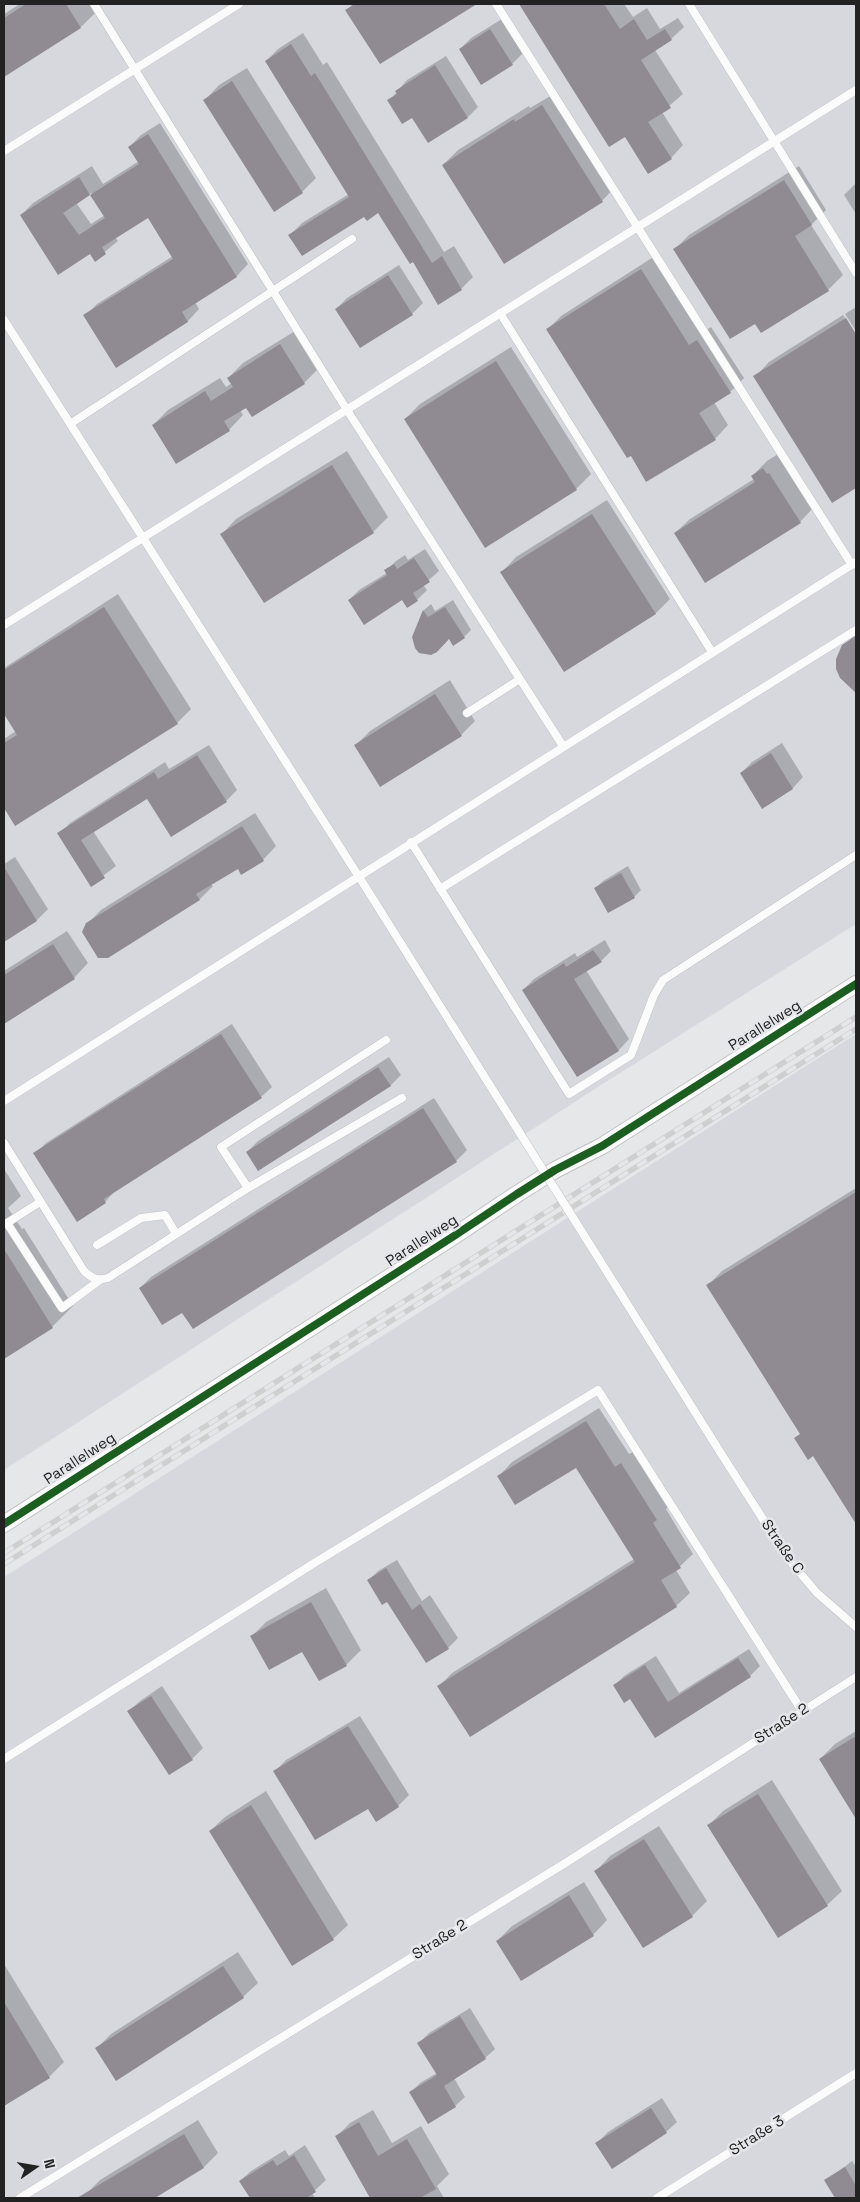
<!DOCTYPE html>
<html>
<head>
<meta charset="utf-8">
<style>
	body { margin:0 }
	#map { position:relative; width:860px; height:2202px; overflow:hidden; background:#e6e7e8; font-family:"Space Grotesk",sans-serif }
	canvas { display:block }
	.frame { position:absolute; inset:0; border:5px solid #222223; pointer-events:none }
	.north { position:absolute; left:10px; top:2142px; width:50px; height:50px; -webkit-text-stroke:4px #e5e6e9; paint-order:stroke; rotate:77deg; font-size:14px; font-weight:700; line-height:20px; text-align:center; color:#222223 }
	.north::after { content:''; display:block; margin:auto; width:18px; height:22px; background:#222223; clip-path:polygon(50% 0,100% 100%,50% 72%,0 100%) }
</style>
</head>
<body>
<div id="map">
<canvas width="860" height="2202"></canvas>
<div class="frame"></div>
<div class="north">N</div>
</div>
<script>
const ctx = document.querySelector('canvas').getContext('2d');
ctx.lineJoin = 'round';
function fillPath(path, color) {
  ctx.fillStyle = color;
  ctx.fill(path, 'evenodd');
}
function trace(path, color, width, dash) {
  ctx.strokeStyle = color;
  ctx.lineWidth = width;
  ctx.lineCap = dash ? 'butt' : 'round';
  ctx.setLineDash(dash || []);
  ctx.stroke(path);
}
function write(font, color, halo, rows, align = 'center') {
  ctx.font = font + ' "Space Grotesk",sans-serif';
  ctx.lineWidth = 5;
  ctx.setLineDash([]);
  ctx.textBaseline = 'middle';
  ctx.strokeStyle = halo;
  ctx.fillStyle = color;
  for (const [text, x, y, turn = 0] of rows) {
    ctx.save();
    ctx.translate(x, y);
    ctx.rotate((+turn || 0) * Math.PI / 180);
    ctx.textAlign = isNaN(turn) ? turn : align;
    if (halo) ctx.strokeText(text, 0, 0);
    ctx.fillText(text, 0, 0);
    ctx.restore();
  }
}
fillPath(new Path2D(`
	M4,4H856V924L601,1085L4,1470Z
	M856,1034V2198H4V1577Z`), '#d6d8de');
fillPath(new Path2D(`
	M20,4H89L95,13L81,27L4,76V14Z
	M353,4H475L380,63L347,10Z
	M520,4H624L633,17L647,8L660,29L678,18L684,27L671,39L655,50L683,94L662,112L683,145L671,158L625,135L609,145Z
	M502,19L523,53L512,64L460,49L471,38Z
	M303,33L323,65L327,62L444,252L454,246L473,277L461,289L413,260L379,212L290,235L302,223L349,194L266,61L278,49Z
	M446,56L478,107L468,117L413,116L389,101L407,80Z
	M247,68L316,178L302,192L205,100L219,85Z
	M557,92L616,186L602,201L443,165L458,150L529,106L530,108Z
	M160,123L248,264L237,276L195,302L199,309L188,321L116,366L85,316L97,304L173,256L148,216L115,237L118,241L95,260L91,253L21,215L33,203L92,166L103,184L139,161L129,147L141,135ZM91,193L105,215L91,224L77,204Z
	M799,166L826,210L811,225L843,275L828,290L675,249L689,235Z
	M856,183V214L844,195Z
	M655,256L703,332L711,327L744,378L730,392L714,402L728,425L715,439L631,454L547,330L561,316Z
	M399,265L423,303L412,314L336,309L347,298Z
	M856,307V331L845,314Z
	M843,315L856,336V486L833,501L755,377L769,362Z
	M295,331L319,368L304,383L240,410L243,415L229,430L153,425L168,410L220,378L226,387L232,383L228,378L243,363Z
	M511,347L591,474L576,489L486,546L405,419L420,404Z
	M347,451L388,517L373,532L264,601L222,534L236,519Z
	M778,454L814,507L800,522L675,533L690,519L754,479L752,476L767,461Z
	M607,500L670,599L655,614L502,572L516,557Z
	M425,549L439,571L423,585L427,590L417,600L402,598L349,600L359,590L387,573L386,571L396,561L405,555L408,560Z
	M118,594L191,709L177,723L15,824L4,806V739L16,731L4,711V668Z
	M453,600L471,630L464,637H414L424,610L431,604L435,611Z
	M855,634H856V687L848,683L843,646Z
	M450,680L475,721L461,735L355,746L370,731Z
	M782,743L803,777L793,788L763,807L741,773L752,762Z
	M209,745L237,790L226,801L147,797L93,831L116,866L91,885L59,834L70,823L165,762L169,769Z
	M255,813L276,846L263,860L238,867L211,884L213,886L200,899L108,957L87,924L101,910Z
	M15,857L48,909L37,920L4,941V864Z
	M628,866L641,890L634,897L609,911L595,888L603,881Z
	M67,931L88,963L74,978L4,1022V971Z
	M605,940L611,951L601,961L586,970L629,1039L619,1050L577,1076L523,990L534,979L575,953L577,957Z
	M232,1024L272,1087L261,1097L116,1190L105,1202L35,1154L46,1143Z
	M389,1057L401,1075L390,1086L247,1152L258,1141Z
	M434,1098L467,1150L456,1161L193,1328L182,1311L140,1288L151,1277Z
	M4,1169L21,1196L8,1208L22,1229L24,1228L73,1306L52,1327L4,1358Z
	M856,1188V1522L814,1455L796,1438L801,1433L708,1285L722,1271Z
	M599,1408L629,1454L635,1451L669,1506L666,1509L693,1554L676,1570L690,1593L676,1606L439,1686L452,1673L634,1559L576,1466L499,1476L512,1462Z
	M397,1560L422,1601L430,1595L458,1638L448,1648L388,1600L368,1581L378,1571Z
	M326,1588L361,1650L346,1665L319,1680L303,1650L251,1637L266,1622Z
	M749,1649L760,1666L750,1676L655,1736L630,1697L614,1686L624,1676L656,1656L679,1693Z
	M162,1686L203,1748L192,1759L129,1711L140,1701Z
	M360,1716L409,1795L398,1806L275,1771L286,1760Z
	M856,1731V1817L820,1759L835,1744Z
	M772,1780L842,1891L827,1905L709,1825L723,1811Z
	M266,1791L348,1925L333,1939L210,1831L225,1817Z
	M659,1826L707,1901L692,1916L596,1871L610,1856Z
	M584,1882L607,1920L593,1935L497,1941L512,1926Z
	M238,1952L258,1983L243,1997L97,2048L111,2034Z
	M4,1964L64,2062L49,2077L4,2105Z
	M470,2008L495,2049L485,2058L454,2078L465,2097L455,2106L410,2093L420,2083L437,2073L419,2043L429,2033Z
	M662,2098L677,2122L666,2132L597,2143L608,2132Z
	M373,2110L392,2143L421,2126L449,2174L437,2186L444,2198H372L336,2137L350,2123Z
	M198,2120L218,2153L204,2167L153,2198H87L85,2195L100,2180Z
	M305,2145L326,2180L312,2193L315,2198H251L240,2181L251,2171L285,2150L289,2156Z
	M852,2161L856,2167V2198H836L826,2181Z`), '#0003');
fillPath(new Path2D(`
	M26,4H66L81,28L4,77V18Z
	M355,4H477L380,64L345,10Z
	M519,4H604L620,29L634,19L647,40L665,29L672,40L641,60L671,108L648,122L672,159L648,174L625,137L609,147Z
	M490,29L513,65L481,85L459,49Z
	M291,44L311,76L315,73L432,263L442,256L462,290L438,305L413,262L410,264L378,213L367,221L364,217L302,256L288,235L349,197L265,61Z
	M435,65L468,118L428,143L412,118L402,124L387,100L397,94L395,91Z
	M232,81L303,193L274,212L203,100Z
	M542,105L603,202L504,264L442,165L514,119L515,122Z
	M148,134L237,277L182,312L188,322L116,368L83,315L173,259L148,218L102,247L106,254L95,262L90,254L58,275L20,215L79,177L90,195L63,213L79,235L105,218L90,195L139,164L128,147Z
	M784,180L812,225L795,236L829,291L761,333L755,324L730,339L673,249Z
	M641,269L689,345L697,340L731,393L699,413L716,440L646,482L631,456L627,458L546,329Z
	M388,275L413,315L360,348L335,309Z
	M846,318L856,334V488L832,503L753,376Z
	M280,344L305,384L252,417L246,408L224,421L230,431L176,464L152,425L205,391L211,401L233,387L227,378Z
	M496,361L577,490L485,548L404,419Z
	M332,465L374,533L264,603L220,534Z
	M763,468L767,474L769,473L801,523L705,583L674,533L755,482L751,476Z
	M592,514L656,614L564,672L500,572Z
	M414,558L430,582L413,593L418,601L407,608L402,600L364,625L348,600L387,575L384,570L394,564L397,569Z
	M104,607L178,724L15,826L4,808V743L17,735L4,714V670Z
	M445,607L465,638L453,646L449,639L437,652L431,655L419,653L415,648L412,637L423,610L428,617Z
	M856,636V693L840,678L836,669V659L842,645Z
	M435,694L462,736L380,787L354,745Z
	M771,753L793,789L762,809L740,773Z
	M197,755L227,802L171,837L147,799L81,840L105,878L91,887L57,833L154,772L158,779Z
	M242,826L264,861L241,875L238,869L196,894L200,900L108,958H98L82,932L86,923Z
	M4,867L37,921L4,942Z
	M621,873L635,898L608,913L594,888Z
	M53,944L75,979L4,1024V975Z
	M593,950L602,962L574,979L619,1051L577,1077L522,990L564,963L566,967Z
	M221,1034L262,1098L104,1199L106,1203L77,1222L33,1153Z
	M378,1067L391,1086L258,1171L246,1152Z
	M423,1108L457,1162L193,1329L182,1313L162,1325L139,1288Z
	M856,1192V1524L813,1456L808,1460L794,1438L800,1434L706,1285Z
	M4,1249L53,1328L4,1359Z
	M586,1421L615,1467L621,1463L657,1520L653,1523L681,1568L661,1580L677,1607L470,1737L437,1686L635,1562L576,1468L515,1505L497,1476Z
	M386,1568L412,1610L420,1604L449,1649L426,1663L387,1602L382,1605L367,1580Z
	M311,1602L347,1666L319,1681L302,1652L269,1670L250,1636Z
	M738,1658L751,1677L655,1738L630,1699L624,1703L613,1685L645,1665L668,1702Z
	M151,1696L193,1760L169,1775L127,1711Z
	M348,1726L399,1807L376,1822L368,1809L315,1840L273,1771Z
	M856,1736V1819L819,1759Z
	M758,1794L828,1906L778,1938L707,1825Z
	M251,1805L334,1940L292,1966L209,1831Z
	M644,1839L693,1917L643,1948L594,1871Z
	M569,1895L594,1936L521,1981L496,1941Z
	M223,1966L244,1998L116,2081L95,2048Z
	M4,2002L50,2078L4,2106Z
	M460,2016L486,2059L444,2086L456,2107L428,2124L409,2092L437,2075L417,2043Z
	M651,2108L667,2133L612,2169L595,2143Z
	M359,2122L378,2156L407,2139L436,2189L420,2198H370L335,2136Z
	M184,2134L204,2168L155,2198H77Z
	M294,2155L316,2192L306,2198H250L239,2181L273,2160L277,2166Z
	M845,2167L856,2186V2198H835L824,2180Z`), '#908a93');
const lane = new Path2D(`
	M94,4L347,410L563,746
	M496,4L852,565
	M689,4L856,273
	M4,151L239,4
	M500,313L712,652
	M4,320L368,891L452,1025
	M70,424L352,239
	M4,625L856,90
	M467,713L520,679
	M411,842L569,1094L631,1055L654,995L663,980L856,855
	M440,889L856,630
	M4,1101L856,562
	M4,1143L84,1271C93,1279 97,1281 108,1278L248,1188L402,1098
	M248,1188L221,1147L386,1040
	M40,1202L7,1223L62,1308L100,1280
	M97,1245L141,1218L165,1215L176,1234
	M722,1455L789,1560L817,1593L856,1627
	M4,1759L316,1562L598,1390L802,1711
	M20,2198L567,1862L856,1677
	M657,2198L856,2073`);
const street = new Path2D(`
	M4,1524L454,1236L517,1194L555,1170L602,1146L856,984`);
trace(lane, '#c1c2c3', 9);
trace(street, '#c1c2c3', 18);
trace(lane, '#fbfbfc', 8);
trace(street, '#fbfbfc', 16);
const rail = new Path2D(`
	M4,1553L856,1017
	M4,1564L856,1029`);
trace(rail, '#cfcfd0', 5.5);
trace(rail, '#e5e6e9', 4, [11]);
const laneBridge = new Path2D(`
	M452,1025L722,1455`);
trace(laneBridge, '#c1c2c3', 9, []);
trace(laneBridge, '#fbfbfc', 8);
trace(new Path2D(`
	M4,1524L454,1236L517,1194L555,1170L602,1146L856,984`), '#1b5e20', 8);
write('15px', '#222223', '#e5e6e9', [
	["Parallelweg",765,1026,-32],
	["Parallelweg",422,1241,-33],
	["Parallelweg",80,1459,-33],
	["Straße C",782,1547,55],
	["Straße 2",782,1724,-33],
	["Straße 2",440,1940,-32],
	["Straße 3",757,2136,-32]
]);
</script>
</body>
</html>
